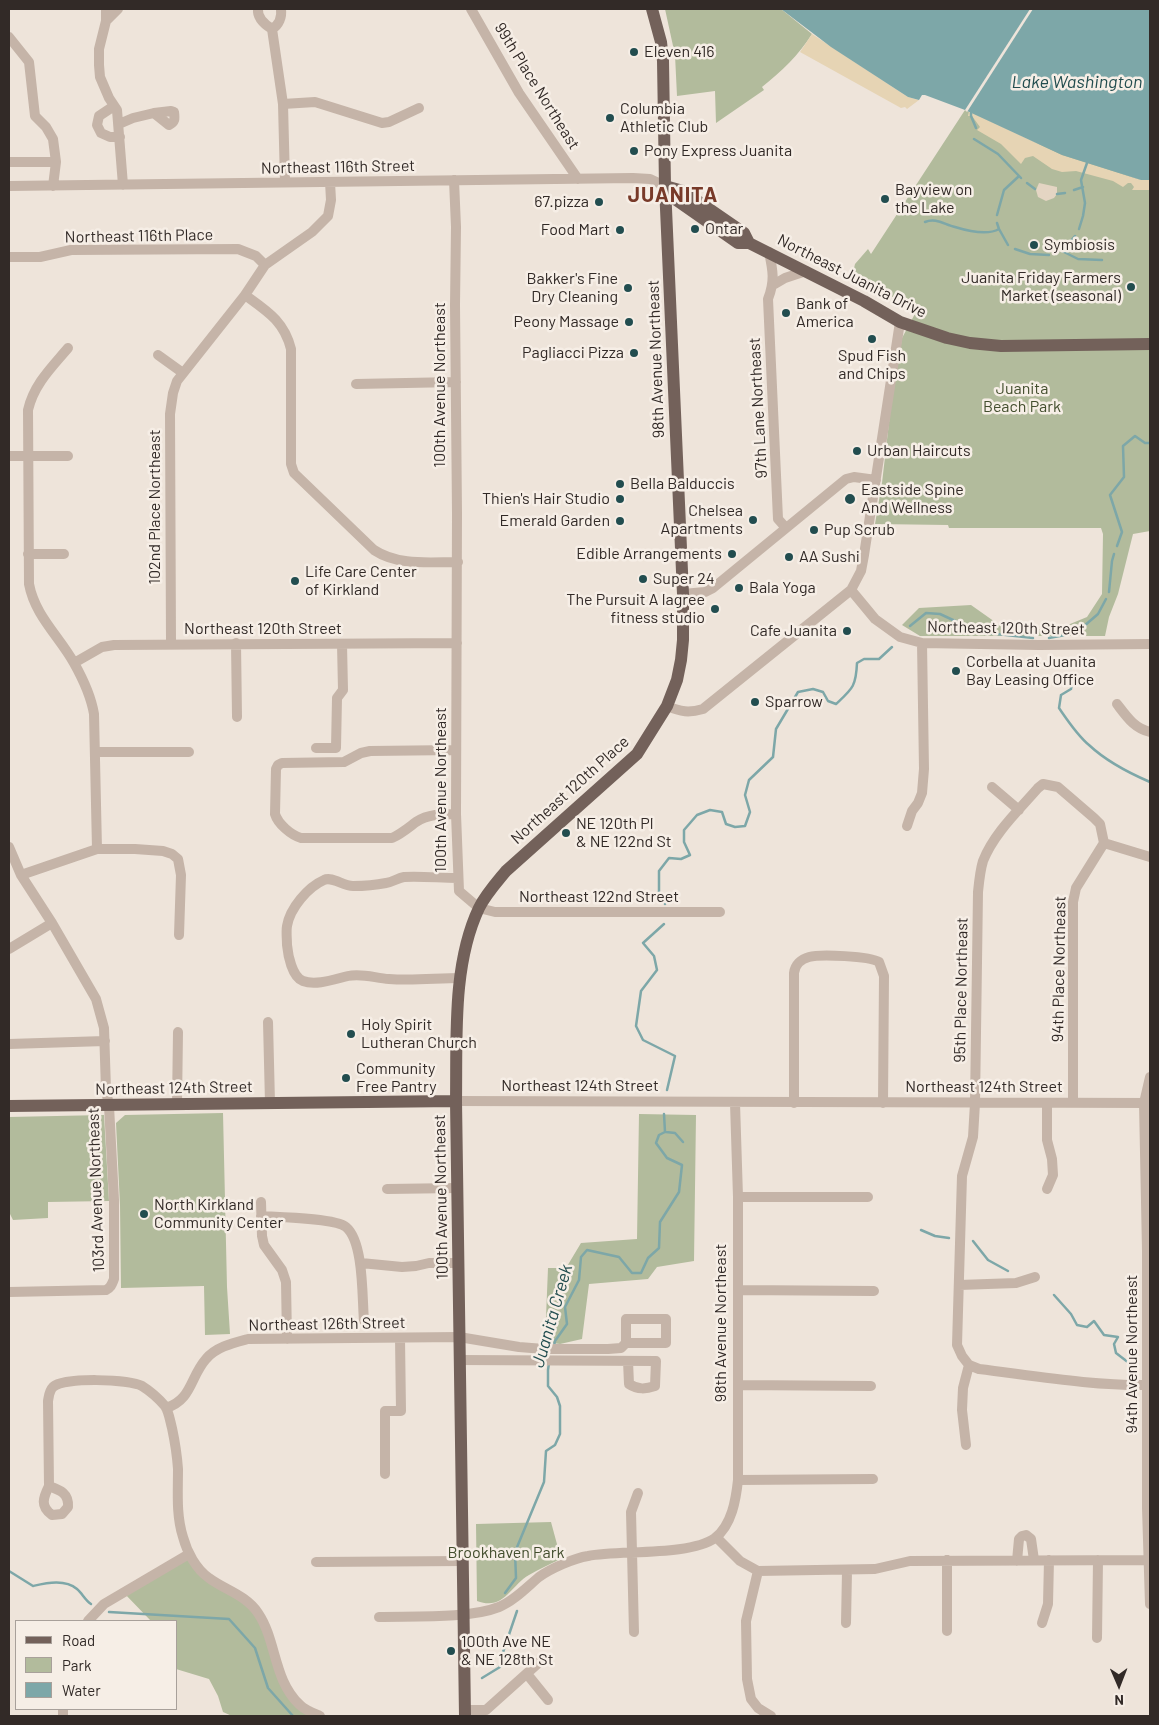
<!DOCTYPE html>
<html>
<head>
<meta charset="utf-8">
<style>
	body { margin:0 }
	#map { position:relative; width:1159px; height:1725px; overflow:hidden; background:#eee4da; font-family:Barlow,sans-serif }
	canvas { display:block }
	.frame { position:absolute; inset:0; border:10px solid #322a27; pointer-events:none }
	.legend { position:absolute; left:15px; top:1620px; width:162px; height:90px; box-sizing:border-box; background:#f6eee6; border:1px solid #a8a09a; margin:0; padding:6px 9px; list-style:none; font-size:15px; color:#322a27 }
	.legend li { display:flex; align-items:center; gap:10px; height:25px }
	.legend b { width:25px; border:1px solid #a8a09a }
	.north { position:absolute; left:1094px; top:1660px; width:50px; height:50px; -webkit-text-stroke:4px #f6eee6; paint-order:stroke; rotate:179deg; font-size:14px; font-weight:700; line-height:20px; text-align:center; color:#322a27 }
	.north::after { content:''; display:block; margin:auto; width:18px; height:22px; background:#322a27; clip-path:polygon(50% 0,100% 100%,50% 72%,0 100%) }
</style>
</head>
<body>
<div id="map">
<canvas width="1159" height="1725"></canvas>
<div class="frame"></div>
<ul class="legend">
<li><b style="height:6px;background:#73615a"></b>Road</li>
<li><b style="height:14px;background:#b2bb9c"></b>Park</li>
<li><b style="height:14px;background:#7da7a8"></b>Water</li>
</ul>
<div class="north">N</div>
</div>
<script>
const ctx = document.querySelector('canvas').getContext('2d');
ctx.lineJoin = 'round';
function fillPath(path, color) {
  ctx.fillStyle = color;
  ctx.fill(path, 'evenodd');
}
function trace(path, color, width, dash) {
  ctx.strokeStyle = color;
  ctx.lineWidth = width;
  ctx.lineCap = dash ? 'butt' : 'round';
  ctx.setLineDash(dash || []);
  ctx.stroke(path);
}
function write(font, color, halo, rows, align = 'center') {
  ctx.font = font + ' Barlow,sans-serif';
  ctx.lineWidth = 5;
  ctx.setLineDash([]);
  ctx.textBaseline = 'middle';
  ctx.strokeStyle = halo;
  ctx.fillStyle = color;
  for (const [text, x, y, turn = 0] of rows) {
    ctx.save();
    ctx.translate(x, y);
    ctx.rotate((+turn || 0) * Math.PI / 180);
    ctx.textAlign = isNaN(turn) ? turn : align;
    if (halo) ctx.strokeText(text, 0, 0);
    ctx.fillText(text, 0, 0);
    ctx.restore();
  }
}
fillPath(new Path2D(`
	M665,9H781L812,34C798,56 782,71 762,87L764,90L716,123L715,91L677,96L675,55Z
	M965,110L1028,140L1141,180H1150V531L1133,534L1118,594L1109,617L1105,636H920L902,625L919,608L971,605L1005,629H1058L1087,617L1102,594L1103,534L1101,528H949L948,525L875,524L882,483L891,405L902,338L917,310L885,293L879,297L851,281L855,264L868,249L871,254Z
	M223,1113L227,1287L230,1334L205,1335L204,1286L121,1288L120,1205L116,1123L125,1115Z
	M639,1114L696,1115L694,1261L657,1267L648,1279L589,1284L582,1339L560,1344L545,1342L548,1268H566L581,1243L637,1239Z
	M104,1115L109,1201L48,1202V1218L13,1220L9,1212V1117Z
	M551,1522L561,1559C550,1564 539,1569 529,1575C510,1586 504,1611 477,1601L476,1524Z
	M189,1554L208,1577L257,1612L288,1691L320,1716H232L223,1712L218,1696L209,1679L176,1669V1621H151L123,1592Z`), '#b2bb9c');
fillPath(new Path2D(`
	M812,34L908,97L919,100L907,109L905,107L901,108L800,52Z
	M969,111L1062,155L1141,180H1150V190H1132L1134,187L1131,183H1128L1123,187L1113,181L1076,171L1062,172L1052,169L1033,156L1025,158L1021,164L1001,144L977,130L980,127L972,116H968Z`), '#e6d4b4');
fillPath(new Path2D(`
	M1039,183L1057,187V194L1054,198L1046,201L1038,197L1036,190Z`), '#e4d5c3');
fillPath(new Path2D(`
	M781,9H1150V180H1141L1062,155L965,110L925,95H922L919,100L908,97L831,47Z`), '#7da7a8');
fillPath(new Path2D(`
	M1030,9H1033L967,112L965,110Z`), '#eee4da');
trace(new Path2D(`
	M971,113V116L976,128
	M974,139L998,154L1021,178
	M1027,183L1035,189
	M1074,190L1083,187
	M1057,194L1065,193
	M997,215L1004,190L1018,177
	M925,222C936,217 945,225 955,227C968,231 987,236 999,229
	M997,223L999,229L1008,245
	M1079,229L1083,216L1085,203L1081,180L1087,163
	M1075,236L1062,251L1078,259L1102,260
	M1015,249L1030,254L1049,255
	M1117,546L1122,532L1110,495L1124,477L1123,446L1135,436L1145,443H1150
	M1109,592L1112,561L1114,554
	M910,626L926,613L940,614L979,632L1033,638
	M1049,638L1076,633L1098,614L1106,599
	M1060,676L1072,681L1071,689L1061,695L1059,708C1068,721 1077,735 1089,745C1106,761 1129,773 1150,782
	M665,904L659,892V871L669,858L681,859L690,855L684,842V830L697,815L710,810L722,812L726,824L735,827L745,826L750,812L745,795L749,780L773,757L776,729L798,692L813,689L823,692L828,701L836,704C852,689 856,687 857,663L864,659H879L892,647
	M664,924L643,943L654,956L657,970L641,991L636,1026L643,1040L675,1056L667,1090
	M666,1132L675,1133L683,1142
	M921,1230L935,1236L949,1238
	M973,1241L988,1260L1008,1271
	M1054,1295L1071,1314L1077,1325L1087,1327L1094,1321L1104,1335L1118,1337L1114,1344L1116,1353L1129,1363
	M554,1346L555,1341L567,1324L565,1307L579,1280L581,1257L587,1250L619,1257L632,1273H641L648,1258L659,1248L660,1222L679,1192L682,1165L667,1158L656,1143L659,1135L665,1132L664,1114
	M9,1571L33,1586C47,1583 65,1579 77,1589C82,1593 85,1600 91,1604
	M505,1593L516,1578L515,1552L544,1482L546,1451L555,1445L560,1434V1406L557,1397L548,1386V1370L549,1363
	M109,1612L229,1619L255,1648L268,1688L293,1716
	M482,1678L500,1667L501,1658L517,1611`), '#7da7a8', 2.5);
trace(new Path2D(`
	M106,9V21L99,49V65L100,77L109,98L117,110L123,185
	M258,9C257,18 264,24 272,29L283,104L285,182
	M471,9L519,93L578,179
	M106,21L118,9
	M272,29C279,25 282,17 281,9
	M9,37L29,62L35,116L46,127L53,139L56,162L53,186
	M283,104L315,102L382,123L389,122L419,108
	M114,106L99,116L97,125L101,133L110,137H120
	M119,124L133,118L154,113L169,125C175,122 175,119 174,112L171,111L154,113
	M9,162H56
	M454,180L456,227L455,305L457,513L456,814L459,891L479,908L495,912H720
	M9,186L633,178L650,179L665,186
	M769,252C773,271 775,281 768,299L778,519L786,528
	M9,257H40L71,250L238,249L256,256L265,265
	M773,285L785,278L806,271
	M245,295C267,311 284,321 291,349V464L294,473L374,550C398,566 429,562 458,562
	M68,348C52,367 34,384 28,410L29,584C35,616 59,636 74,663C83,679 91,696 94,714L97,849
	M158,355L183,373
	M356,384L456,382
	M9,456H68
	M28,554H64
	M851,590L875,619L900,637L922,643L1039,645L1150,644
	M683,594L705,592L713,588L846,479L854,477L876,480
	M171,643L170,414L173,393L177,381L245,295L265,265L312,232L328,216L331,200L330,182
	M236,643L237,717
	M74,663L102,647L114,645L457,643
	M1117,704C1127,717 1134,728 1150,732
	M667,706C681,712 689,713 703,709L851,590L861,571L864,555L900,322
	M316,748H336L337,698L343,690L342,644
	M96,752H189
	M992,787L1019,810
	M456,814C442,814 428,814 416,822C408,828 401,834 392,838H301C291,835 278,824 275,814L276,769L278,765L282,763L344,762L361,753L370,751L456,750
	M907,826L912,811L918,803L922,793L924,769L922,643
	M9,847L21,875L52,923L96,999L104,1028L106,1090L109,1106L114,1200V1279C112,1284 111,1288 106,1290L9,1292
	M21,875L97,849H135L163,851L172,854L178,859L181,875L179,935
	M457,878C440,878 422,876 404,877C398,878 393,882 386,883C376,885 363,886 353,886C343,886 332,876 324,880C308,887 290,908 287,926C286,932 287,939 287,945C288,955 292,977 303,981C316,986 335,979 348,976C362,973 375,978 389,979C413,981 437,978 461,978
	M9,949L52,923
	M268,1022L270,1103
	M9,1044L105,1041
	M1150,1077L1144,1103L1147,1251V1508L1150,1604
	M456,1101L1150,1103
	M794,1103V973C795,965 801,959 809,957C820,954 870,956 879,962L884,976L883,1103
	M1073,1103V902L1076,888L1104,843
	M177,1104L178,1032
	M1047,1104V1140L1052,1159L1053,1175L1047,1189
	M387,1189L457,1188
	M738,1197H868
	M261,1202L262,1236L264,1245L282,1270L286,1282L287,1339
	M261,1216C278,1217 335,1218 346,1227C364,1242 362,1298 364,1321
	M361,1263L402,1267L416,1266L429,1263H458
	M959,1285L1016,1283L1035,1277
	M738,1290L874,1291
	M460,1360L656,1361L655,1386C646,1389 638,1390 629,1384L628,1361
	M969,1365L979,1369C1036,1376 1093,1386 1150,1385
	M738,1385L871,1386
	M166,1408C192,1400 190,1377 206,1359C216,1347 233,1343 248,1339L459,1337L519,1347L544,1349H608L621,1348L626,1343H666V1319H626V1343
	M966,1445L962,1410L963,1388L969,1365L962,1356L957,1345L962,1176L973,1137L975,1103L978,892C979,882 980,871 983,861C994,833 1019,810 1038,788L1043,784L1058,787L1094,818L1100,824L1104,843L1150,857
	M385,1474V1411H401L400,1338
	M738,1480L873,1479
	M49,1486C60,1490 69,1493 68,1507L62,1514L52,1515C40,1506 43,1498 49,1486L48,1401C49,1396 49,1391 53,1387C64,1377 129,1379 142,1386C150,1391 159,1399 165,1406C169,1412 170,1421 172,1428C175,1442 177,1455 178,1469C178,1492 176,1515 183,1537C187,1552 196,1569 209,1578C225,1590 246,1595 258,1613C277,1641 273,1680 300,1705C305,1710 313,1713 320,1716
	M716,1537L740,1561L758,1571L875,1569L910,1561L1149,1560
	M1017,1561L1019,1539L1022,1536L1026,1535L1031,1539L1034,1560
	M316,1562L463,1561
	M758,1571L746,1621L747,1679L751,1699L758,1708L771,1716
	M379,1617C413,1616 469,1619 499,1607C514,1601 527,1587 539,1577C550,1569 574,1558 588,1556C620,1550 690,1556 715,1538C732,1525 736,1499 738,1480V1197L735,1103
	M88,1621L104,1604L189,1554
	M846,1623L847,1571
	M1042,1623L1048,1604L1049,1560
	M947,1631V1560
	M634,1632L631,1512L638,1493
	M1097,1638L1098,1560
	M527,1674L548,1700
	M465,1710H486L544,1658
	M63,1716V1709`), '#c5b4a8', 10);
trace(new Path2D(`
	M665,186L675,199L738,243H749L864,301L900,322L947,338L970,343L1001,346L1150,344
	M665,186L683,191L744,233L749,243
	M9,1106L456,1101
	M465,1716L456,1101C457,1039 452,965 479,908C486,894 497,882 506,871L637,754L667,706L677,680L681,660L683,640V594L665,186L663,61L661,42L652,9`), '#73615a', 12);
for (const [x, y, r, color] of [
	[634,52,5,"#224d4f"],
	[610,118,5,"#224d4f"],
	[634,151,5,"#224d4f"],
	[885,199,5,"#224d4f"],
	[599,202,5,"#224d4f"],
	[695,229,5,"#224d4f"],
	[620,230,5,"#224d4f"],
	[1034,245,5,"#224d4f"],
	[1131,287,5,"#224d4f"],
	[628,288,5,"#224d4f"],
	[786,313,5,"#224d4f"],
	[629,322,5,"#224d4f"],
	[872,339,5,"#224d4f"],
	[634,353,5,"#224d4f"],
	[857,451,5,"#224d4f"],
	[620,484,5,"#224d4f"],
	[620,499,5,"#224d4f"],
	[850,499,6,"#224d4f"],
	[753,520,5,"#224d4f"],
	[620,521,5,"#224d4f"],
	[814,530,5,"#224d4f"],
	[732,554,5,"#224d4f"],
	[789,557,5,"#224d4f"],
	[643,579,5,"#224d4f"],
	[295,581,5,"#224d4f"],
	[739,588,5,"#224d4f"],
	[715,609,5,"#224d4f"],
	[847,631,5,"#224d4f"],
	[956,671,5,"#224d4f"],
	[755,702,5,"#224d4f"],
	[566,833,5,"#224d4f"],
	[351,1034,5,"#224d4f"],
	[346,1078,5,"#224d4f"],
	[144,1214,5,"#224d4f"],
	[451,1651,5,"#224d4f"]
]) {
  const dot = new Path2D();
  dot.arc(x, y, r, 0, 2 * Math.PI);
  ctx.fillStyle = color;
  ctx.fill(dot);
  trace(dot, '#f6eee6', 2);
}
write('16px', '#322a27', '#f6eee6', [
	["Eleven 416",644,52],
	["Columbia",620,109],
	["Athletic Club",620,127],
	["Pony Express Juanita",644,151],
	["Bayview on",895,190],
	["the Lake",895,208],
	["67.pizza",589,202,"right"],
	["Ontar",705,229],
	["Food Mart",610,230,"right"],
	["Symbiosis",1044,245],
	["Juanita Friday Farmers",1121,278,"right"],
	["Market (seasonal)",1121,296,"right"],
	["Bakker's Fine",618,279,"right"],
	["Dry Cleaning",618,297,"right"],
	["Bank of",796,304],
	["America",796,322],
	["Peony Massage",619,322,"right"],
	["Pagliacci Pizza",624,353,"right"],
	["Spud Fish",872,356,"center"],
	["and Chips",872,374,"center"],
	["Urban Haircuts",867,451],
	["Bella Balduccis",630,484],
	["Eastside Spine",861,490],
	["And Wellness",861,508],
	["Thien's Hair Studio",610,499,"right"],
	["Chelsea",743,511,"right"],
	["Apartments",743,529,"right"],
	["Emerald Garden",610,521,"right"],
	["Pup Scrub",824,530],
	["Edible Arrangements",722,554,"right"],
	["AA Sushi",799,557],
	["Life Care Center",305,572],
	["of Kirkland",305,590],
	["Super 24",653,579],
	["Bala Yoga",749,588],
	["The Pursuit A lagree",705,600,"right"],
	["fitness studio",705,618,"right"],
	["Cafe Juanita",837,631,"right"],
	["Corbella at Juanita",966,662],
	["Bay Leasing Office",966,680],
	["Sparrow",765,702],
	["NE 120th Pl",576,824],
	["& NE 122nd St",576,842],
	["Holy Spirit",361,1025],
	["Lutheran Church",361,1043],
	["Community",356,1069],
	["Free Pantry",356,1087],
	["North Kirkland",154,1205],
	["Community Center",154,1223],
	["100th Ave NE",461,1642],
	["& NE 128th St",461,1660]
], 'left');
write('16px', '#322a27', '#f6eee6', [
	["99th Place Northeast",537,86,58],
	["Northeast 116th Street",338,167,-1],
	["Northeast 116th Place",139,236,-1],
	["Northeast Juanita Drive",852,276,27],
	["98th Avenue Northeast",656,359,-92],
	["100th Avenue Northeast",440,385,-90],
	["97th Lane Northeast",758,408,-93],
	["102nd Place Northeast",155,507,-90],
	["Northeast 120th Street",1006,628,1],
	["Northeast 120th Street",263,629],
	["100th Avenue Northeast",441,790,-90],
	["Northeast 120th Place",570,790,-42],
	["Northeast 122nd Street",599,897],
	["94th Place Northeast",1059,969,-89],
	["95th Place Northeast",961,990,-89],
	["Northeast 124th Street",580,1086],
	["Northeast 124th Street",984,1087],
	["Northeast 124th Street",174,1088,-1],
	["103rd Avenue Northeast",96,1190,-92],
	["100th Avenue Northeast",441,1197,-91],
	["98th Avenue Northeast",721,1323,-90],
	["Northeast 126th Street",327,1324,-1],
	["94th Avenue Northeast",1132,1354,-90]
]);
write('16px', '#434e2e', '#f6eee6', [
	["Juanita",1022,389],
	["Beach Park",1022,407],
	["Brookhaven Park",506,1553]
]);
write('italic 18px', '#224d4f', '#f6eee6', [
	["Lake Washington",1077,82],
	["Juanita Creek",552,1316,-74]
]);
ctx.letterSpacing = '1px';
write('bold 21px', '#783a29', '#f6eee6', [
	["JUANITA",673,195]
]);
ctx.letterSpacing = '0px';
</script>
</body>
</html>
